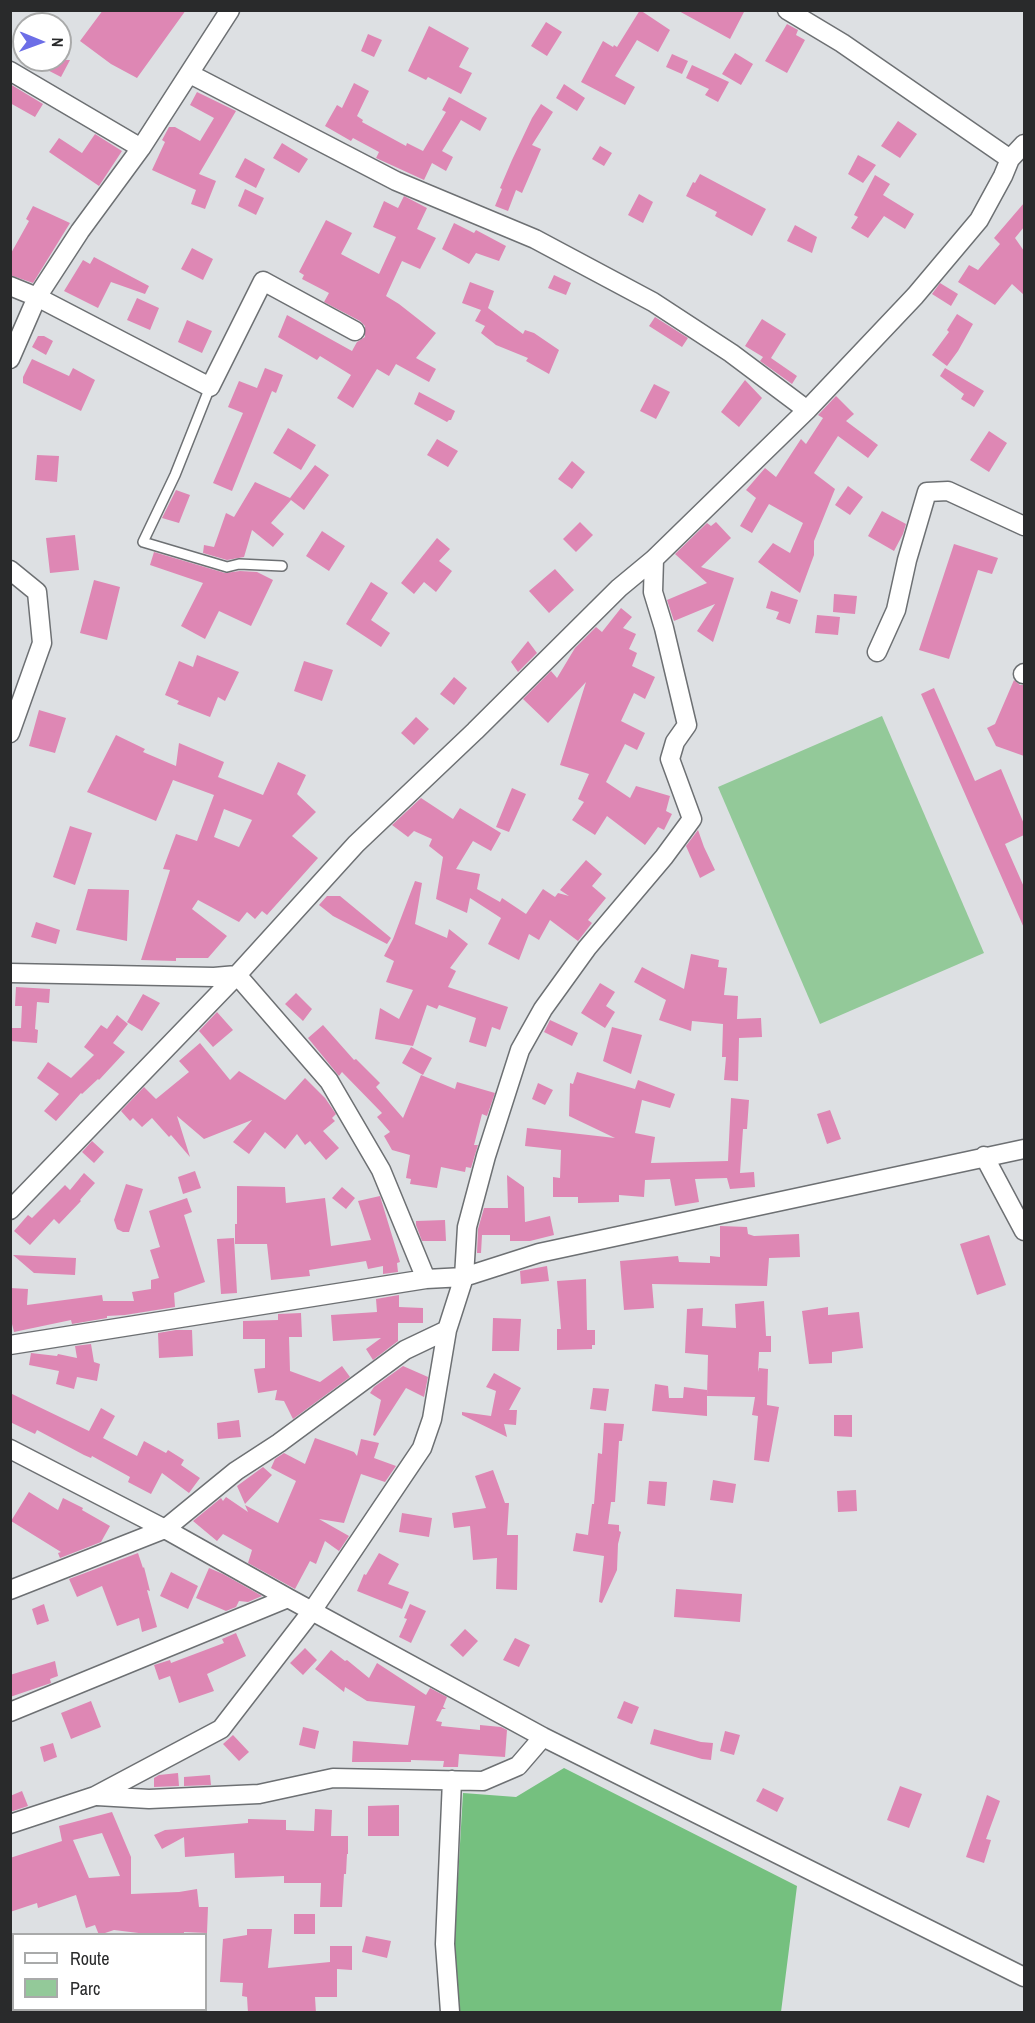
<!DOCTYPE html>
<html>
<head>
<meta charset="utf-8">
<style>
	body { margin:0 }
	#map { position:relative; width:1035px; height:2023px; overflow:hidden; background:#dde0e3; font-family:"Archivo Narrow",sans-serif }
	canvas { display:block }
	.frame { position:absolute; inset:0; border:12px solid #292a2b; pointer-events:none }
	.legend { position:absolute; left:12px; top:1933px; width:195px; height:78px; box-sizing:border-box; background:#fff; border:2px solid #a9aaaa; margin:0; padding:8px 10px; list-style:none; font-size:18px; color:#292a2b }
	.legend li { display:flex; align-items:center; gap:12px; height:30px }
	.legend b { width:30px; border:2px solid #a9aaaa }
	.north { position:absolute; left:12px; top:12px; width:60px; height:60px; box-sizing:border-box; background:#fff; border:2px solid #a9aaaa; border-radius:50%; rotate:91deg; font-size:16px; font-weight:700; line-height:24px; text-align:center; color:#292a2b }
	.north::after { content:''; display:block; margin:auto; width:21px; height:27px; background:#6c6ee7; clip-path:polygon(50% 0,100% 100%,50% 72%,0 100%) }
</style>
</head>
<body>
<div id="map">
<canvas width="1035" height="2023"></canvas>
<div class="frame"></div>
<ul class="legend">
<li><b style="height:8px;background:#fff"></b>Route</li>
<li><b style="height:16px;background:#93c999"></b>Parc</li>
</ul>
<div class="north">N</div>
</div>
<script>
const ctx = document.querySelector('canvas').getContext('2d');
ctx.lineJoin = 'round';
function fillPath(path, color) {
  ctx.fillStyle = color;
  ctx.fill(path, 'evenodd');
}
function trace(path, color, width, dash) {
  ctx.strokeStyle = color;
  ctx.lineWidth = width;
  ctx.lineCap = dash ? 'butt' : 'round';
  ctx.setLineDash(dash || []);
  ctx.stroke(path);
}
fillPath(new Path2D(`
	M882,716L984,953L820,1024L718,787Z`), '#93c999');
fillPath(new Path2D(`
	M564,1768L797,1886L781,2012H460L454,1946L463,1793L516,1797Z`), '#75c07f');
fillPath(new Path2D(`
	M103,10H186L137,78L111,64L80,41Z
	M640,10L670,30L658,52L637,40L615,76L635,87L625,105L581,82L603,41L613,47L614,45L617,47Z
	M677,10H745L730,39Z
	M546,22L562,32L547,56L531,46Z
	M787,24L798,30L796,35L805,40L787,73L765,61Z
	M429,26L469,48L459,67L472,73L461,94L428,77L426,80L408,71Z
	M368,34L382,40L374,57L361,51Z
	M735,53L753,64L741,85L722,74Z
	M672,54L688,61L682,74L666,67Z
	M28,60H70L61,77Z
	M692,65L729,82L718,102L705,95L709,89L686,78Z
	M354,83L369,91L357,116L363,120L362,122L406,146L407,143L423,151L446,112L442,110L449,97L487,118L480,131L461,120L442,151L453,157L446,171L432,163L424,180L376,158L379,152L353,138L351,141L325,126L337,105L342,108Z
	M10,84L43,104L35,117L10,103Z
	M564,84L585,98L577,111L556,98Z
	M197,92L236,111L199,174L216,181L205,209L191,204L196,190L152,170L165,142L162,140L169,127H175L200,141L214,118L190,105Z
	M541,104L553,112L532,145L541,149L522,193L516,190L508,211L495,206L502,189L500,188L512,160L532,118Z
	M898,121L917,134L900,158L881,146Z
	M95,134L122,151L99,186L49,152L59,138L82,153Z
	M282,143L308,159L299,173L273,158Z
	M600,146L612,153L604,166L592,159Z
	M858,155L876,165L863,183L848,174Z
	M245,158L265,169L256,188L235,177Z
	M700,174L766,209L752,236L715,216L717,212L686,196L693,182L695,183Z
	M875,175L890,184L883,195L914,214L905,229L884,216L868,238L851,228L858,217L854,215Z
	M245,189L264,198L256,215L238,206Z
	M639,194L653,202L643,223L628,215Z
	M404,196L427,208L417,229L436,238L420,269L402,261L386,296L399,304L436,333L416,358L436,369L429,382L396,364L389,376L377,369L353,408L337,398L351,375L320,356L317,360L278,337L287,315L352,351L357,342L365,337V326L360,321L324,302L329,293L302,279L304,275L299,272L326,220L352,233L341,254L379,274L396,237L373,227L384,201L398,208Z
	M1024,203V227L1015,238L1024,251V295L1012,284L995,305L958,282L969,265L978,270L1000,244L994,238Z
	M33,206L70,223L33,283L10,275V255L29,221L26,219Z
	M454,223L474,233L476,230L506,246L499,261L476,253L469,264L442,249Z
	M795,225L817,237L812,253L787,241Z
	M192,248L213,259L203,280L181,269Z
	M94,257L149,286L145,294L111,282L98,308L64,291L83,260L90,264Z
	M554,275L571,283L566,295L548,288Z
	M470,282L494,291L488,308L523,334L525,330L534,333L559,350L549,374L526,361L528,358L496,345L481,333L485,326L475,321L481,310L462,303Z
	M940,283L958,294L951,306L932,294Z
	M137,298L159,308L150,330L127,320Z
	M957,314L973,324L958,351L947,366L932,355L949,332L947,330Z
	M655,317L688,338L682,347L649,326Z
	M762,319L786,334L771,358L797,376L792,384L760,361L763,357L745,346Z
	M187,320L212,331L202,353L178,342Z
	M38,336H44L53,341L46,355L32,347Z
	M32,359L69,376L73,368L95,380L81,411L23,383V377Z
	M265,368L283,375L276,393L272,391L232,491L213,483L243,413L228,407L239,381L257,388Z
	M945,368L984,391L974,407L961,399L964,394L940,376Z
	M745,380L762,398L739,427L721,412Z
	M654,384L670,392L656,419L640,411Z
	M419,392L455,411L451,420H449L447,422L414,404Z
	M836,396L854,414L846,421L878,445L868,458L838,436L814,473L835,489L814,541V555L800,593L758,562L773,543L790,553L803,523L769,504L752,533L740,526L756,498L746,490L765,468L776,477L801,439L806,444L823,418L818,415Z
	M288,428L316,445L301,470L273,453Z
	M989,431L1007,443L989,472L970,460Z
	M437,439L458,451L448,467L427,455Z
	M37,455L59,456L57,482L35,480Z
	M572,461L585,472L572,489L558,479Z
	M315,465L329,475L304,510L291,500L271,523L284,534L273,547L252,530L244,557L227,560L203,553L204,545L214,547L226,513L234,517L255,482L290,498Z
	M848,486L863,497L850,515L835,505Z
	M176,490L190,495L179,523L162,518Z
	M882,511L906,524L903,534L894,551L868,536Z
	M580,522L593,535L576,552L563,539Z
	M716,522L731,538L701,567L734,578L713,642L697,631L715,604L674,621L667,600L707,583L675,554L707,523L711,526Z
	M322,531L345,546L329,571L306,556Z
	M75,535L79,570L50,573L46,538Z
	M437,538L450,549L439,561L452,571L436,592L424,582L414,594L401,583Z
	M954,544L998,558L992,574L978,570L949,659L919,650Z
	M154,552L225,573L240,571L257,572L273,580L251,626L219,611L205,639L181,626L203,583L150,565Z
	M555,569L574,590L549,613L529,591Z
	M94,580L120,587L107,640L80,633Z
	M371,582L388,593L371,620L390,633L381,647L346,624Z
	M771,591L798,600L790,624L776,619L779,612L766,608Z
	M834,594L857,596L855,614L833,612Z
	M621,608L632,617L623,628L636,634L629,649L637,653L632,666L655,677L645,699L634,693L621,721L645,733L637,750L625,744L606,782L630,798L636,786L670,796L666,811L672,814L664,830L658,827L645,845L607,816L595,835L572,820L584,802L578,799L589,774L560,765L586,682L548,723L523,699L551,671L557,678L575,648L596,627L602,632Z
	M817,615L840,617L838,635L815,633Z
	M528,641L537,653L518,672L511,662Z
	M197,655L239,672L225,701L218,697L210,717L177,704L179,701L165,695L179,661L193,667Z
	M304,661L333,670L322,701L294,691Z
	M454,677L467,688L454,705L440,694Z
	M1014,680L1020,685H1024V756L996,746L987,728L995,724Z
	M934,688L975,781L1001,769L1024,824V835L1005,844L1024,887V928L921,694Z
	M39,710L66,718L55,753L29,746Z
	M416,717L429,729L414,745L401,733Z
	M116,735L145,749L143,752L176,766L179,743L224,762L218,777L263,795L278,762L306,775L297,794L316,812L292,836L318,858L267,915L262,911L255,919L247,912L239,922L198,900L192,909L227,936L208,958H176V961L141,960L170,870L163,869L176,834L197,841L214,795L173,780L156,821L87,792ZM224,809L252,820L239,847L214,837Z
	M512,788L526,794L509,832L496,827Z
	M421,798L453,819L460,808L501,833L491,851L473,841L456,869L480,874L477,889L500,902L502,898L526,914L543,889L555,897L558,893L569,896L560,890L586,860L602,874L592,886L606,898L588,920L592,923L578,941L550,920L539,940L529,934L519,960L488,944L501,918L470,898L467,913L436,899L443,857L429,846L432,839L414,831L408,837L392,825Z
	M70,826L92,833L75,885L53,877Z
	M698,830L704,847L715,870L700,878L686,846Z
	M415,881L422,883L415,924L447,938L449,929L468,944L450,968L456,971L448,987L508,1007L500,1030L492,1027L486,1047L469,1042L476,1018L439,1005L437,1009L427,1005L413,1046L375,1039L380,1008L399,1019L413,990L386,982L394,961L384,956L393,939Z
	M88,889L129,890L127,941L76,930Z
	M327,896H340L391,938L387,944L333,916L319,905Z
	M36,922L60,930L56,944L31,937Z
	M691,954L719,960L718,967L727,968L724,995L738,996L737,1019L761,1018L762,1037L739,1038L738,1081L724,1080L726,1057H722L723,1024L692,1021L691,1031L659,1020L666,1000L634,982L642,967L684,989Z
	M600,983L615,992L606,1006L615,1012L605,1028L581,1013Z
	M16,987L50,989L49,1003L37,1002L35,1029L38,1030L37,1043L10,1041V1028H21L22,1006H15Z
	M296,993L312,1009L303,1021L285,1004Z
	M143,994L160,1003L142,1031L127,1022Z
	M217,1012L233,1030L213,1047L199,1031Z
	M117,1015L128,1024L113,1043L125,1052L99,1080L98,1079L82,1094L81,1093L56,1121L44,1111L59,1094L37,1078L48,1062L71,1078L94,1055L84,1047L101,1025L107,1029Z
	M550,1020L578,1033L572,1046L544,1032Z
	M323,1025L354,1060L356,1059L380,1083L376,1087L403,1118L421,1075L455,1089L457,1082L495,1093L487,1116L482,1114L474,1145H478L471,1168L466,1167L465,1172L441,1167L437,1188L410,1184L411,1179L406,1178L410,1155L392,1150L384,1136L390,1132L377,1117L382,1113L342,1072L339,1076L308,1038Z
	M612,1027L642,1035L631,1074L603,1061Z
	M200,1043L230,1080L239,1071L285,1100L305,1078L325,1098L336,1114L332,1118L335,1121L323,1131L339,1148L326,1160L310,1141L305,1145L297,1134L285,1149L265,1132L249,1154L233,1142L252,1120L204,1139L177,1116L190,1157L171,1135L169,1137L152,1118L142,1127L133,1118L130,1121L121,1111L144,1087L156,1099L189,1072L179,1061Z
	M411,1047L432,1058L423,1075L402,1063Z
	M577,1072L635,1089L638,1080L675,1094L670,1108L642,1100L635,1133L655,1137L651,1163L728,1161L731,1098L749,1100L747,1129H743L740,1173L754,1172L755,1187L730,1189L727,1178L695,1179L699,1202L675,1206L670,1179L645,1180L644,1197L619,1195V1202L578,1203V1197H553V1177L560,1178L561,1150L525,1146L527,1128L615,1138L569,1116L570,1083L573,1084Z
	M538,1083L553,1090L545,1105L532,1099Z
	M830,1110L841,1139L827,1144L817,1114Z
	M92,1141L104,1152L94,1163L82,1152Z
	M195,1171L201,1188L183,1194L178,1177Z
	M84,1173L95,1183L80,1200L81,1201L59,1224L54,1219L30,1245L14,1231L28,1215L32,1218L65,1185L70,1190Z
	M507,1175L524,1187L525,1222L550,1216L554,1235L530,1241H510V1235H482L481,1253H477L478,1229L484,1208H508Z
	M126,1184L143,1189L129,1232H123L117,1229L114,1220Z
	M237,1186L285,1187L286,1203L325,1198L331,1246L371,1240L358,1201L380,1196L400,1262L397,1263L398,1272L383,1274V1266L368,1269L366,1261L309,1270L310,1276L271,1280L267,1244H235V1224H237Z
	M342,1187L355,1198L346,1209L332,1198Z
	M187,1198L192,1212L184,1215L205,1282L174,1293L175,1307L125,1315L107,1316V1318L72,1324L71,1320L14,1332L10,1316V1288L28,1289L27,1305L102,1295L103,1301H134L132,1292L151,1289V1280L159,1278L150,1250L160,1247L149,1211Z
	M445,1220L446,1241H422L416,1225V1221Z
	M720,1226L747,1227L748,1234L754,1236L799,1234L800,1257L769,1258L767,1286L652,1284L654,1308L624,1310L620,1261L678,1256L679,1262L710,1263V1256L720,1257Z
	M989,1235L1006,1285L977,1295L960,1244Z
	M234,1238L237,1293L221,1294L217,1239Z
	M13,1255L76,1258L75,1275L34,1273Z
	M547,1266L549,1281L521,1284L520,1271Z
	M586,1279L587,1330H595V1345H592V1349L557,1350V1329H561L557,1281Z
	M399,1295V1307L423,1308V1323H398V1341L373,1360L366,1349L381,1338L333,1341L331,1315L377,1312L376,1299Z
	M764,1301L766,1336H771V1352H759L758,1372L759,1368L768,1369L767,1405L779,1407L769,1462L754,1460L758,1416L752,1415L755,1397L707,1396L708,1355L685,1353L687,1309L703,1308L702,1326L736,1328L735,1304Z
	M828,1307V1315L859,1312L863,1348L832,1352V1363L809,1364L802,1311Z
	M301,1313L302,1337H289L290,1371L320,1382L342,1366L350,1377L293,1419L284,1401L275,1400L277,1390L258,1393L254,1369L265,1368V1339H243V1321L278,1320V1314Z
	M493,1318L521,1319L519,1351H492Z
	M176,1330H192L193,1356L159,1358L158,1333Z
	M91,1344L94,1362L100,1364L97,1381L77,1377L74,1389L56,1384L59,1371L29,1365L31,1353L57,1356L58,1354L77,1358L75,1346Z
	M403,1366L428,1377L424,1397L406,1388L375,1436L373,1435L381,1400L370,1393L374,1387Z
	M494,1373L521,1388L509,1410H517L516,1425L504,1424L507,1437L462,1415V1412L491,1416L496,1391L486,1387Z
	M655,1384L668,1386L669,1398H683L684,1387L707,1390V1416L652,1411Z
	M593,1388L609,1389L606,1411L590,1409Z
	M10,1393L89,1431L101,1408L115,1416L103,1438L137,1456L144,1441L166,1453L168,1450L184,1460L181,1465L200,1478L189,1493L162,1473L151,1494L128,1482L130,1477L92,1456L91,1458L84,1455L37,1430L35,1434L10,1422Z
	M834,1415H852V1437L834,1436Z
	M239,1420L241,1437L218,1439L217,1423Z
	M604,1423L624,1424L622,1441H619L615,1502H611L608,1524L619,1525V1531L621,1532L618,1544L617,1570L602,1603L599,1602L604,1556L573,1551L576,1533L588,1535L592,1504H594L598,1453L602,1454Z
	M315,1438L354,1452L357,1456L361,1439L379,1443L374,1458L396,1466L385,1482L361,1474L344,1523L319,1519L349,1536L339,1551L325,1541L316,1564L310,1561L295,1589L248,1563L252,1550L223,1534L217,1541L193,1521L221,1498L223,1501L226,1497L248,1512L245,1505L278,1523L296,1481L271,1468L275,1459L284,1453L305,1464Z
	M263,1467L272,1475L245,1504L237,1486Z
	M493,1470L505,1503H509L507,1535H518L517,1590L496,1589L497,1558L473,1560L470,1526L454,1528L452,1513L486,1508L475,1476Z
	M713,1480L736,1484L733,1503L710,1500Z
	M649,1481L667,1482L665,1506L647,1504Z
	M856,1490L857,1511L838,1512L837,1491Z
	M29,1492L58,1510L63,1498L83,1508L82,1510L110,1526L101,1542L60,1558L58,1553L61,1552L11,1521Z
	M402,1513L432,1518L429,1537L399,1532Z
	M138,1553L143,1568L144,1567L150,1591L147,1590L157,1627L142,1632L139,1618L117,1626L102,1586L77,1597L69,1579Z
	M379,1553L399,1564L388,1584L409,1592L402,1609L357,1591L364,1574L366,1575Z
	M209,1568L223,1574L262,1596L248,1602L239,1601L236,1607L226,1611L196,1598Z
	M171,1572L198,1586L188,1609L160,1596Z
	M676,1589L742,1594L740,1622L674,1617Z
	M44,1604L49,1621L37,1625L32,1609Z
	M410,1604L426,1611L411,1643L399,1637L407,1619L404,1618Z
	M465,1629L478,1641L463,1657L450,1645Z
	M236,1633L246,1656L207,1674L214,1691L179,1703L170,1676L159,1680L154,1665L170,1660L171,1663L224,1643L222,1639Z
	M515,1638L530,1645L519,1667L503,1660Z
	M305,1648L317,1660L303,1675L290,1663Z
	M331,1650L345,1661L347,1660L369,1678L377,1663L426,1695L430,1688L447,1697L443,1707L446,1709H442L436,1721L442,1722L441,1726L480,1730V1725L501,1727L507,1730L505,1757L459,1754L458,1767H443L444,1761L411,1760V1762H352L353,1741L408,1745L415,1706L367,1701L345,1687L344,1692L315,1669Z
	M55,1661L58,1676L50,1679L51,1683L10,1697V1675Z
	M91,1701L101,1727L71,1739L61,1713Z
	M624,1701L639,1707L632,1724L617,1718Z
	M303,1727L319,1731L315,1749L299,1745Z
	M654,1729L701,1742L713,1743L711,1760L702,1759L650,1744Z
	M725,1731L740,1735L734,1755L720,1751Z
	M233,1735L249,1752L239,1761L223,1744Z
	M53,1743L57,1757L44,1762L40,1747Z
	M178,1773L179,1786L154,1787V1778L159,1775Z
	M210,1775L211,1785L184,1786V1777Z
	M900,1786L922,1794L909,1828L887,1820Z
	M763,1788L784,1798L777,1812L756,1801Z
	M22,1791L28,1806L10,1812V1796Z
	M987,1795L1000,1801L986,1839L991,1840L984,1863L966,1857Z
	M399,1805V1836H368V1806Z
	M315,1809L332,1810L331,1836H348V1854H347L346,1874H344L342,1907H320L321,1883H284V1876L235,1878L234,1853L185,1857L184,1837L162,1849L154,1835L165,1830L248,1823V1819L286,1820V1830L314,1831Z
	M112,1812L131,1857V1894L179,1892L197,1889L199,1907H208L207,1933L184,1932V1935H155L114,1930L99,1935L95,1925L86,1928L76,1895L38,1908L37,1903L10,1912V1858L62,1841L59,1826ZM102,1833L120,1876L89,1878L73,1840Z
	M294,1914H315V1934H294Z
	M247,1929H272L268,1968L330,1962V1946H352V1970L337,1969V1997H315L316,2013H248L247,1997L242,1996L243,1983L220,1982L223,1939L247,1935Z
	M366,1936L391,1941L387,1958L362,1952Z`), '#de87b4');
const service = new Path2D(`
	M210,387L175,475L143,542L227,567L239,564L282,566`);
const minor = new Path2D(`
	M787,10L842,43L1010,159
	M10,71L141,148
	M190,74L396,181L535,239L653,302L731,353L807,410
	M10,286L37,297L80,231L141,148L230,10
	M10,359L37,297L210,387L263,281L355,331
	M10,570L37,592L42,643L10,733
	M877,652L896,610L907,560L927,492L948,491L1024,526
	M1023,674L1024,673
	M10,973L214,977L237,975L329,1081L381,1170L426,1279
	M984,1156L1024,1231
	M10,1210L237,975L356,844L475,731L619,588L654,559L807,410L915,296L979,220L1003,176L1010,159L1024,144
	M10,1345L426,1279L464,1277L539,1253L1024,1149
	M10,1449L165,1529L288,1598L543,1737L1024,1977
	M10,1590L165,1529L236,1471L279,1443L405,1350L447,1330
	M10,1712L288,1598
	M97,1796L149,1799L259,1794L333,1778L483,1781L518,1766L543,1737
	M10,1824L95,1796L221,1729L312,1611L422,1448L432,1419L447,1330L464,1277L467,1227L486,1156L520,1050L543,1009L587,948L664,857L692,819L670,759L675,742L687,725L664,628L653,592L654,559
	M450,2012L445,1944L452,1780`);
trace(service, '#6d7073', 12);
trace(minor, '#6d7073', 21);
trace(service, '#fff', 9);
trace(minor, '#fff', 18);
</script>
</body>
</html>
